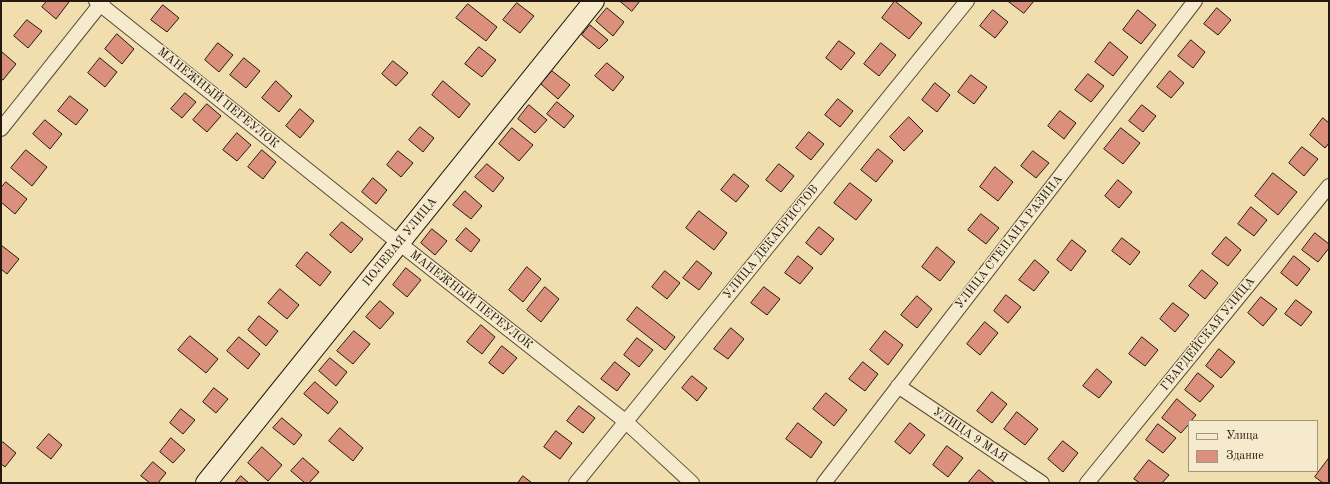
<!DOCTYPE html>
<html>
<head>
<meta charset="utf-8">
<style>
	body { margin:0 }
	#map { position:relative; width:1330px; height:484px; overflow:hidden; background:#f0deaf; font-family:"Old Standard TT",serif }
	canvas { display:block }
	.frame { position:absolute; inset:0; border:2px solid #26190f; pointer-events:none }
	.legend { position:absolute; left:1188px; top:420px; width:130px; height:52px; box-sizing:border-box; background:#f5eacb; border:1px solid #a29680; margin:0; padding:5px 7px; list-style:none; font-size:12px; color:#26190f }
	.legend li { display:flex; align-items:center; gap:8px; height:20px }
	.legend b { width:20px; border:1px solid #a29680 }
</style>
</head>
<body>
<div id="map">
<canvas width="1330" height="484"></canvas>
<div class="frame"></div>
<ul class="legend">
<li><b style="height:5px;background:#f5eacb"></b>Улица</li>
<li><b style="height:11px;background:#db8f7d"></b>Здание</li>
</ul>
</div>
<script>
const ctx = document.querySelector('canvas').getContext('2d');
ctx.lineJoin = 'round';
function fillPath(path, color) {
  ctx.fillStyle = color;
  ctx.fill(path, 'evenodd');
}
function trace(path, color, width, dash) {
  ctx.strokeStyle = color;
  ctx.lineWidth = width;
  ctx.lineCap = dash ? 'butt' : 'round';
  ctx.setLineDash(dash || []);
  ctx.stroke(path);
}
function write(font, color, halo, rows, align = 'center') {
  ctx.font = font + ' "Old Standard TT",serif';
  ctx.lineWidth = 3;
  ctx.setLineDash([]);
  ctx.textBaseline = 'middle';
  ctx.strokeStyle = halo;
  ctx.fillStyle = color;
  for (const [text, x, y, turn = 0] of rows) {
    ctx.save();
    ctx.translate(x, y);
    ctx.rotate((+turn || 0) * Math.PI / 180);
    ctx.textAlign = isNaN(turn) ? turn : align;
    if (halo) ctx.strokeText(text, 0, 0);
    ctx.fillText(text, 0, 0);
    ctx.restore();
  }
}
const building = new Path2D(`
	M47,1H68L69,2L56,19L42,7Z
	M620,1H640L632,11Z
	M895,1L922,23L909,39L882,18Z
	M1008,1H1034L1024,13Z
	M517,3L534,16L520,33L503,20Z
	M468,4L497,27L486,41L456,18Z
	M163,5L179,18L167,32L151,20Z
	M607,8L624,22L613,36L596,21Z
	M1217,8L1231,20L1218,35L1204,24Z
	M993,10L1008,22L995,38L980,26Z
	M1138,10L1156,25L1141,44L1123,30Z
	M27,20L42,31L28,48L14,36Z
	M590,25L608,40L599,49L582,35Z
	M117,34L134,49L122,64L105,49Z
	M1191,40L1205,52L1193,68L1178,56Z
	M839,41L855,53L841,70L826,58Z
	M1110,42L1128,57L1113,76L1095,62Z
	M218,43L233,55L219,72L205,60Z
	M881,43L896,55L879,76L864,64Z
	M479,47L496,60L482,77L465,64Z
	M2,52L16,64L3,80L1,79V53Z
	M100,58L117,72L105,87L88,73Z
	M244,58L260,71L246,88L230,75Z
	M393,61L408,73L396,86L382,74Z
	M607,63L624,77L613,91L595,76Z
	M552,71L570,85L558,99L541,84Z
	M1170,71L1184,83L1171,98L1157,87Z
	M1088,74L1104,86L1091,102L1075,90Z
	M971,75L987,87L974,104L958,92Z
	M276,81L292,96L279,112L262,98Z
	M443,81L470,104L459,118L432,95Z
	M935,83L950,95L937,112L922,100Z
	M185,93L196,102L182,118L171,109Z
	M70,96L88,110L76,125L58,111Z
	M838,99L853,111L840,127L825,115Z
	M557,102L574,116L564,128L547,114Z
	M207,104L221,116L207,132L193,120Z
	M529,105L547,120L535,133L518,119Z
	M1142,105L1156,116L1143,132L1129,121Z
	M300,109L314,121L300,138L286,126Z
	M1060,111L1076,123L1064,139L1048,126Z
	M909,117L923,131L904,151L890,137Z
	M1323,118L1329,123V143L1325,148L1310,135Z
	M45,120L62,134L50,149L33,134Z
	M420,127L434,138L423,152L409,140Z
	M512,128L533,145L519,161L499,144Z
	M1121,128L1140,143L1123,164L1104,149Z
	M809,132L824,144L811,160L796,148Z
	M237,133L251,145L237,161L223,150Z
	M1302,147L1318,159L1304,176L1289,163Z
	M878,149L893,161L876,182L861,170Z
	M26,150L47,167L32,186L11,168Z
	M262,150L276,162L263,179L248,167Z
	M398,151L413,163L401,177L387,165Z
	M1033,151L1049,163L1036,178L1021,166Z
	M487,164L504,178L493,192L475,177Z
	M779,164L794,176L781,192L766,180Z
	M995,167L1013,182L998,201L980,187Z
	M1273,173L1297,192L1278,215L1255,196Z
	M734,174L749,186L736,202L721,190Z
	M373,178L387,190L376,204L362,192Z
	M1118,180L1132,192L1119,208L1105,196Z
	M6,182L27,199L15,214L1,202V188Z
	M850,183L872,200L856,220L834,203Z
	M465,191L482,206L471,219L453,205Z
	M1251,207L1267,220L1254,236L1238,224Z
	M699,211L727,233L714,250L686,228Z
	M981,214L999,228L986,244L968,230Z
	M342,222L363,239L351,253L330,235Z
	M819,227L834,239L821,255L806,243Z
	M466,228L480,240L471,252L456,240Z
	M432,229L447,241L435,255L421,243Z
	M1315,233L1329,244V248L1318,262L1302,250Z
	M1226,237L1241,250L1228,266L1212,254Z
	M1122,238L1140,252L1130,265L1112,251Z
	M1072,240L1086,251L1071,271L1057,260Z
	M1,245L19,259L7,274L1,269Z
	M937,247L955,262L940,281L922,267Z
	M307,252L331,272L320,286L296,266Z
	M798,256L813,268L800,284L785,273Z
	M1294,256L1310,269L1297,286L1281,273Z
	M1035,260L1049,272L1034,291L1019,280Z
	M697,261L712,273L699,290L683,278Z
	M527,267L541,279L523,302L509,290Z
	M406,268L421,280L407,297L393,285Z
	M1202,270L1218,283L1205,299L1189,286Z
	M665,271L680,283L667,299L652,287Z
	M545,287L559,299L541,322L527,310Z
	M764,287L780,299L767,315L751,303Z
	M280,289L299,305L287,319L268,303Z
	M1006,295L1021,307L1008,323L994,311Z
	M917,296L932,309L917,328L901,315Z
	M1261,297L1277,309L1263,326L1248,313Z
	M1296,300L1312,312L1301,326L1285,314Z
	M380,301L394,313L380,329L366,317Z
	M1173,303L1189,315L1175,332L1160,319Z
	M637,307L675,337L665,350L627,320Z
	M259,316L278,331L266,346L248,330Z
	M985,322L998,333L980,355L967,344Z
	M481,325L495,337L482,354L467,342Z
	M731,328L744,339L728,359L714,349Z
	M354,331L370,344L353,364L337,351Z
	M885,331L903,345L888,365L870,350Z
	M190,336L218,359L206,373L178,350Z
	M239,337L260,354L248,369L227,351Z
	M1142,337L1158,350L1145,366L1129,354Z
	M637,338L653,350L639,367L624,355Z
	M502,346L517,358L503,374L489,363Z
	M1219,349L1235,362L1221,378L1206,366Z
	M330,358L347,372L336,386L319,371Z
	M615,362L630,374L617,391L601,379Z
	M863,362L878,374L865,391L849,379Z
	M1097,369L1112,382L1099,398L1083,386Z
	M1198,373L1214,386L1200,402L1185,390Z
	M692,376L707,388L697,401L682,388Z
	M315,382L338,402L328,414L304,394Z
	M214,388L228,399L216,413L203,402Z
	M992,392L1007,404L992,423L977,411Z
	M826,393L847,410L834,426L813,409Z
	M1177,399L1196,415L1191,421H1189V424L1181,433L1162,418Z
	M579,406L595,418L583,433L567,421Z
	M181,409L195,420L183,434L170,423Z
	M1017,412L1038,429L1025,445L1004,429Z
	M282,418L302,435L294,445L273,428Z
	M798,423L822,442L811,458L786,439Z
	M910,423L925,435L910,454L895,442Z
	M1158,424L1176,438L1163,453L1146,440Z
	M340,428L363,448L353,461L329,441Z
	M556,431L572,443L560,459L544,447Z
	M49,434L62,445L51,459L37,448Z
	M171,438L185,450L173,463L160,452Z
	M1063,441L1078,453L1063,472L1048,459Z
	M3,442L16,453L5,467L1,464V444Z
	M947,446L963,458L948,477L933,465Z
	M262,447L282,465L268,481L248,463Z
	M303,458L319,472L309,483H305L291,471Z
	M1329,458V483H1323L1315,477Z
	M1149,460L1169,475L1162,483H1140L1134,479Z
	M153,462L166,473L158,483H150L141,476Z
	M979,470L994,482L993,483H968Z
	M241,476L249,483H235Z
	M523,476L532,483H518Z`);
fillPath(building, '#db8f7d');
trace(building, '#26190f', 1);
const street = new Path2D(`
	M96,1L399,243L625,421L692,483
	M1,129L103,1
	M898,386L1042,483
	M576,483L967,1
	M824,483L1195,1
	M1087,483L1329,186`);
const secondary = new Path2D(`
	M206,483L594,1`);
trace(street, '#584a37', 16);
trace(secondary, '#26190f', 22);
trace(street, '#f5eacb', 14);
trace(secondary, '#f5eacb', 20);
write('12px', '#26190f', '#f5eacb', [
	["МАНЕЖНЫЙ ПЕРЕУЛОК",218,98,39],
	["ПОЛЕВАЯ УЛИЦА",400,242,-51],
	["УЛИЦА ДЕКАБРИСТОВ",771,242,-51],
	["УЛИЦА СТЕПАНА РАЗИНА",1009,242,-52],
	["МАНЕЖНЫЙ ПЕРЕУЛОК",471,300,38],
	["ГВАРДЕЙСКАЯ УЛИЦА",1208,334,-51],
	["УЛИЦА 9 МАЯ",970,435,34]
]);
</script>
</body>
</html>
